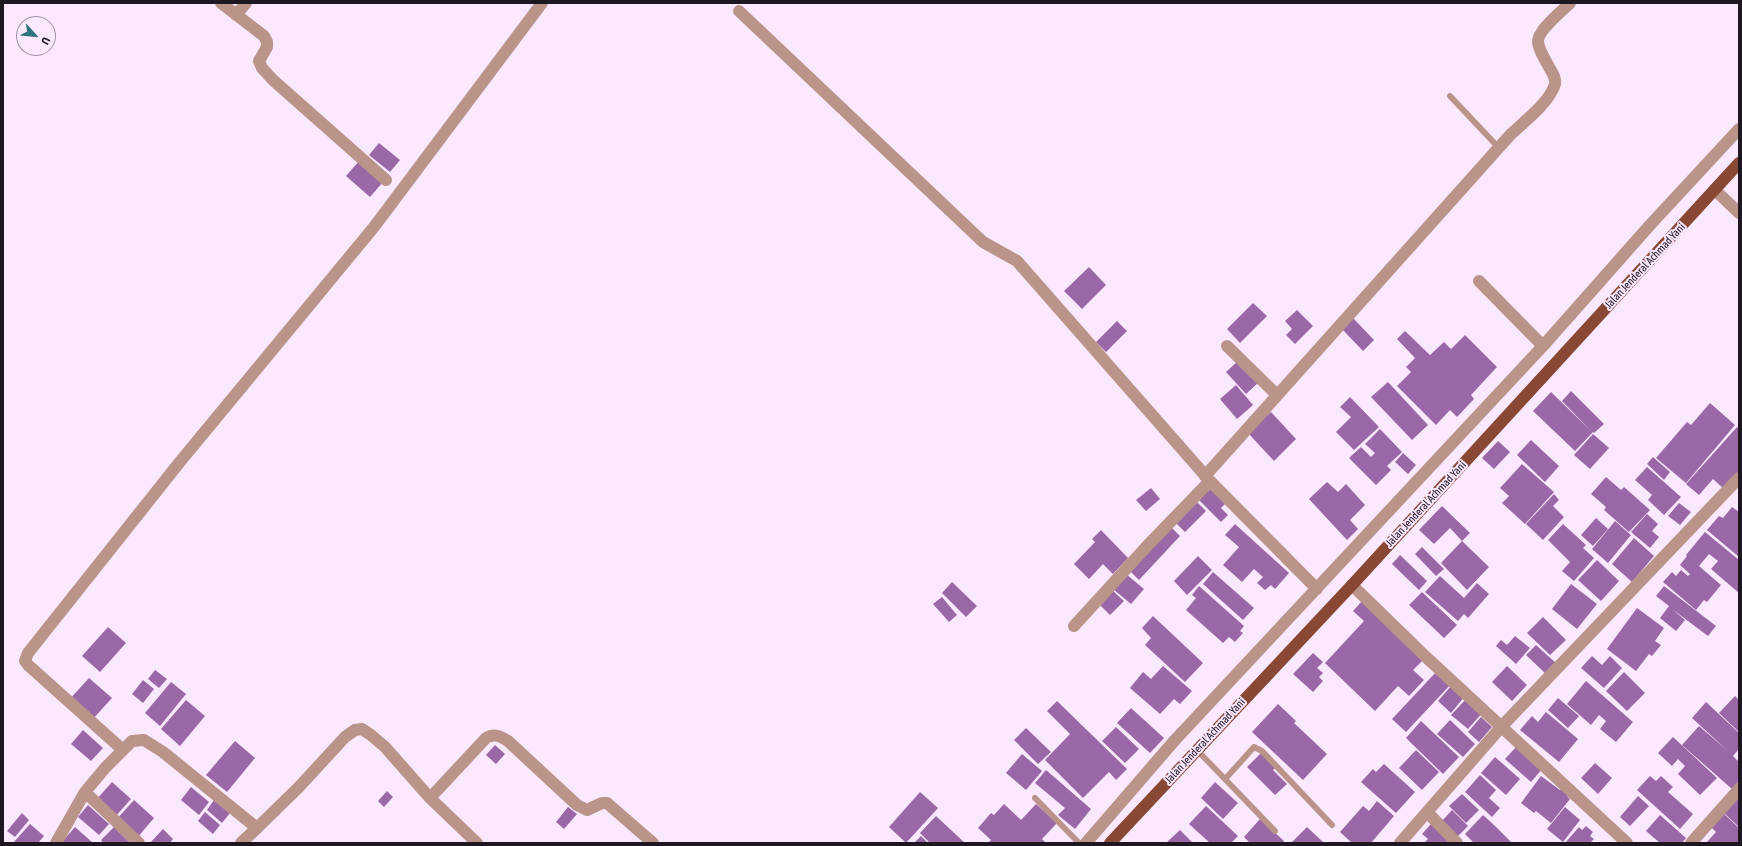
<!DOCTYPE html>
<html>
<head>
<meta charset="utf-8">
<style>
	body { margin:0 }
	#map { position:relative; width:1742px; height:846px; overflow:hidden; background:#fae8fe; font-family:"Asap Condensed",sans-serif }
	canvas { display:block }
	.frame { position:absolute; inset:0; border:4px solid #1e1620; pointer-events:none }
	.north { position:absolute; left:16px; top:16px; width:40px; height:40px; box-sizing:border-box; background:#fae8fe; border:1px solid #a294a5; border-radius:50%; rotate:117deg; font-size:11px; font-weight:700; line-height:16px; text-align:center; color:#1e1620 }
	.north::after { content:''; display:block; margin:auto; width:14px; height:18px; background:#2c727f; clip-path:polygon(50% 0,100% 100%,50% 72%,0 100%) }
</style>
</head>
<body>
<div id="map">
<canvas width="1742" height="846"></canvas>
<div class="frame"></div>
<div class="north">U</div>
</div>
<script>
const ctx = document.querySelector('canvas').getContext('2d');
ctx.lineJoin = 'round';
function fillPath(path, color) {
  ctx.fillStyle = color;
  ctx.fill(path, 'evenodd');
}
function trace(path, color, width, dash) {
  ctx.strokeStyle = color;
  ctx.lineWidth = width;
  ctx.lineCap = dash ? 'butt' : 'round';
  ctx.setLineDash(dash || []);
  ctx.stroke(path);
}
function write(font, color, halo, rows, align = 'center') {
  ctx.font = font + ' "Asap Condensed",sans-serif';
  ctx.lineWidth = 4;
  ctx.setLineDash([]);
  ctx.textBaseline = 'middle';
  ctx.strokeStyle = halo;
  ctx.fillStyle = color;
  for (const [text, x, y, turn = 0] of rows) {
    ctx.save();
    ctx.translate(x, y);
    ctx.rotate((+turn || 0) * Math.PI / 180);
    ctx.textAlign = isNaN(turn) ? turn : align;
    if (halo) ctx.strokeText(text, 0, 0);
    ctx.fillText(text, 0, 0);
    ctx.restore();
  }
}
fillPath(new Path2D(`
	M379,143L400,160L390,172L369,155Z
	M359,161L383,182L370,197L346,176Z
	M1089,267L1106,285L1082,309L1064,291Z
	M1253,303L1267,316L1240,343L1227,329Z
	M1297,310L1313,326L1295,344L1286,335L1292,329L1285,321Z
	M1353,318L1374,340L1363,351L1342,329Z
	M1117,321L1127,331L1106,352L1096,342Z
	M1405,331L1430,355L1444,342L1451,349L1465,335L1497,367L1471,395L1474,399L1457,417L1450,410L1436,425L1397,386L1411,372L1406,367L1415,358L1397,339Z
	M1239,360L1259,382L1246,394L1226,372Z
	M1388,382L1428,425L1412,440L1371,397Z
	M1236,385L1253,405L1237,419L1220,399Z
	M1571,391L1604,424L1594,433L1593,432L1575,451L1533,411L1551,392L1591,431L1562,401Z
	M1350,397L1379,427L1354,450L1336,432L1351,417L1340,407Z
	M1710,403L1735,425L1686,483L1656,458L1687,422L1691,425Z
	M1271,412L1296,439L1274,461L1248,433Z
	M1737,427L1739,429V473L1724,489L1713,479L1699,495L1686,484Z
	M1380,429L1402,452L1387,466L1391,470L1376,485L1349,458L1361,447L1371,457L1375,453L1365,444Z
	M1593,434L1609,448L1590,469L1574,455Z
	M1531,440L1559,466L1545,482L1517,455Z
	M1498,441L1510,452L1494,469L1482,458Z
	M1403,453L1416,465L1408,474L1395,462Z
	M1653,457L1670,472L1664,480L1647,464Z
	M1522,464L1554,492L1525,524L1502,503L1509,496L1500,488Z
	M1647,467L1681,497L1664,515L1648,500L1652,495L1635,480Z
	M1606,477L1621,490L1624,487L1650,510L1629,532L1604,510L1606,507L1591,494Z
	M1327,482L1338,492L1346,484L1365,505L1350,520L1358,529L1347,540L1309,499Z
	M1207,486L1225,504L1221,508L1228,515L1221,522L1196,497Z
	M1151,488L1160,499L1146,511L1136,500Z
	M1554,494L1559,500L1553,506L1564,517L1543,540L1526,524Z
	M1195,500L1206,511L1185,532L1174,521Z
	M1679,503L1691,512L1680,525L1668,516Z
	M1442,506L1470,533L1462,541L1450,528L1434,544L1419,530Z
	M1732,507L1739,512V557L1707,530L1719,516L1723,518Z
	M1647,514L1658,524L1652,531L1659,537L1650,548L1631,532Z
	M1596,518L1608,529L1593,546L1581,535Z
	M1615,521L1631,535L1608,563L1592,549Z
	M1235,524L1289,573L1275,589L1271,585L1265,590L1257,583L1263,577L1254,569L1242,582L1223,565L1239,547L1225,535Z
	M1563,524L1586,545L1583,548L1594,558L1574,581L1562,571L1570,562L1548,540Z
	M1169,525L1180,536L1139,580L1128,569Z
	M1101,530L1128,558L1113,574L1103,564L1089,579L1074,564L1095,542L1092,539Z
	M1705,532L1739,560V593L1711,569L1718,561L1709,554L1699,566L1721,585L1707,602L1704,600L1696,610L1663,582L1672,572L1676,576L1681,570L1688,576L1690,574L1680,565L1687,556L1686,555Z
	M1634,538L1654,556L1632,582L1612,564Z
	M1462,541L1489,567L1467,590L1441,563Z
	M1422,547L1444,569L1436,576L1415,554Z
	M1400,555L1427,581L1419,590L1392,564Z
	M1198,556L1212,570L1187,595L1174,581Z
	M1597,560L1619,581L1601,601L1578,580Z
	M1213,572L1254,608L1243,620L1203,584Z
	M1126,574L1144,589L1131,604L1113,589Z
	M1440,576L1464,598L1477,583L1489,594L1468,618L1464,614L1458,621L1425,592Z
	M952,582L977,606L966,617L942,593Z
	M1571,584L1597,604L1577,629L1552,609Z
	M1199,586L1244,626L1240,631L1243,633L1235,642L1229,637L1223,643L1186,610L1196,598L1192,595Z
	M1664,586L1716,626L1708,636L1672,609L1685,620L1676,631L1660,618L1669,606L1656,596Z
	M1111,589L1124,601L1110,615L1098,603Z
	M1422,592L1457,625L1444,638L1409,605Z
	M942,597L957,615L949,622L933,604Z
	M1362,601L1424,659L1413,670L1424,680L1409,696L1398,686L1375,711L1325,663L1364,621L1353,611Z
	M1637,608L1664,628L1655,641L1661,645L1652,656L1649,654L1636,671L1607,649Z
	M1153,616L1203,663L1185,682L1145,645L1151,638L1142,628Z
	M1543,617L1566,640L1550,655L1527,633Z
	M108,627L126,643L100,672L82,656Z
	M1515,636L1530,648L1516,664L1496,646L1501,640L1507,645Z
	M1536,645L1557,664L1547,675L1526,655Z
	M1313,653L1323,662L1317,668L1323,673L1319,677L1323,681L1313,692L1293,674Z
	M1592,656L1602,665L1610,656L1622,668L1604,688L1581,668Z
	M1163,666L1192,691L1180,704L1174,699L1160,714L1130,688L1143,672L1151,679Z
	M1507,666L1527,685L1512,701L1492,682Z
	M155,670L167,679L159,688L148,679Z
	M1438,670L1452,683L1406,732L1392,719Z
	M1624,672L1645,693L1627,711L1606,691Z
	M89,678L112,698L92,720L69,700Z
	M143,680L154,689L143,703L132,694Z
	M1586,681L1633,722L1616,742L1600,729L1606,721L1599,715L1591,725L1567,704Z
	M171,682L186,694L160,726L145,713Z
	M1452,685L1465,696L1451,713L1438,701Z
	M1735,696L1739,700V732L1719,713Z
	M1467,698L1483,712L1468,729L1451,715Z
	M1558,698L1579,716L1568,728L1548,710Z
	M186,700L205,716L180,746L161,729Z
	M1057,701L1127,769L1116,780L1109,772L1083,798L1045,760L1070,734L1047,711Z
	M1706,702L1739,733V749L1733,756L1739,762V781L1732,789L1682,745L1699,726L1728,751L1692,718Z
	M1278,704L1296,721L1294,723L1327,754L1303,780L1252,732Z
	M1131,708L1164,738L1150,753L1117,723Z
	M1546,712L1578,739L1559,762L1520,730L1532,716L1538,722Z
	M1481,717L1492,727L1479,742L1468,732Z
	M1450,720L1475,744L1463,757L1437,734Z
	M1421,721L1459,757L1443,774L1406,738Z
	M1116,727L1139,749L1125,763L1102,741Z
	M1026,728L1051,752L1038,764L1014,740Z
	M83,730L103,748L91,761L71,744Z
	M1673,737L1717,778L1700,795L1678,774L1685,766L1678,759L1672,766L1658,753Z
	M235,741L255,758L227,792L206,775Z
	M495,745L505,754L496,764L486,755Z
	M1518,745L1543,768L1531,782L1505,759Z
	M1416,750L1439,772L1422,790L1399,768Z
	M1261,753L1275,768L1273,770L1287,784L1275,795L1247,767Z
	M1022,754L1042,771L1026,790L1006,773Z
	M1495,757L1520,779L1506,795L1481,773Z
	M1595,763L1612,778L1598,794L1581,778Z
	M1384,764L1415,792L1396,813L1361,782L1373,769L1376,772Z
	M1046,770L1091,809L1075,829L1058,815L1065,808L1035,783Z
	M1480,775L1496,790L1489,798L1500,808L1492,817L1465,792Z
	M1541,776L1560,790L1562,788L1569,794L1567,796L1570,799L1551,823L1536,811L1534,813L1521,803Z
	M1650,776L1656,781L1661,776L1673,787L1668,792L1693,814L1680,829L1637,790Z
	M112,782L131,799L115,817L96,800Z
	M1215,782L1238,803L1223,819L1201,798Z
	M191,787L209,802L199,815L181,800Z
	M387,791L393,797L384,807L378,801Z
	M920,792L938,808L906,843L889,827Z
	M1462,794L1479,810L1466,823L1449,806Z
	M1638,796L1649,806L1630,826L1620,817Z
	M1739,797V827L1724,813Z
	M134,800L154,818L137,838L116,820Z
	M214,800L230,813L222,823L207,810Z
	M1377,801L1394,816L1371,843H1352L1340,832L1363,806L1369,811Z
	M1004,804L1021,820L1036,804L1057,823L1042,839L1045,842L1044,843H988L991,840L978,828L991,813L994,815Z
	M88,805L109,824L99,835L78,817Z
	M1206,806L1238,836L1231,843H1210L1189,824Z
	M568,807L577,814L564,829L556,822Z
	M1565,807L1580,820L1563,842L1547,829Z
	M1452,810L1468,826L1457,837L1441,822Z
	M205,812L220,825L213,834L198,821Z
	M1722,812L1739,828V843H1706L1716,832L1710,826Z
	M22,813L29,820L15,837L7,831Z
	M1483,815L1494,825L1512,843H1474L1465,834Z
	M1660,815L1686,838L1682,843H1660L1646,831Z
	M936,816L965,843H930L920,833Z
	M1260,819L1284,841L1283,843H1248L1249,842L1244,837Z
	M30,824L44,836L38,843H15L14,842Z
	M1431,824L1449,841L1447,843H1424L1428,839L1422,834Z
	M1586,826L1593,832L1590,836L1594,839L1590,843H1565L1579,827L1582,830Z
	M75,827L93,843H64L62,842Z
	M114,827L130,843H103L101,840Z
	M1307,827L1324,843H1291Z
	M163,829L173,839L170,843H150Z
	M1180,830L1193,843H1166Z
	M921,836L928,843H914Z`), '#9b68a7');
trace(new Path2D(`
	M1450,96L1499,148
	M1197,750L1275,831
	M1226,778L1254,747L1262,751L1332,825
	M1035,798L1079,843`), '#ba9488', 6);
trace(new Path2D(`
	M221,3L264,36L267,42V47L259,61L262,68L273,80L386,180
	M739,11L983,242L1017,261L1210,481L1317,589
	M236,15L246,3
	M1715,190L1739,213
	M1479,281L1543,346
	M1227,346L1277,395
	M1205,476L1511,134C1524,122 1550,102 1555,84C1556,78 1552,72 1549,67C1545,59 1539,51 1538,42C1537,31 1562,11 1570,3
	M1352,585L1426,657L1627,843
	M1074,626L1148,545L1210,481
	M123,750L28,665L25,661L28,653L179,463L374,227L542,3
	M85,792L139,843
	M430,798L486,738C494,733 500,736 508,741L577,805L587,810L602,803H607L653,843
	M1427,812L1457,843
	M56,843L85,792L105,768L132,741L144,740L163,752L257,828L299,787L345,737L355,730L362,729L371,735L385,747L430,798L477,843
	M241,843L257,828
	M1086,843L1175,740L1543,346L1650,225L1739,129
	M1400,843L1502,726L1739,478
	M1691,843L1739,789`), '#ba9488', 12);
trace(new Path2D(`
	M1110,843L1352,585L1739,163`), '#884833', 12);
write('11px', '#1e1620', '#fae8fe', [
	["Jalan Jenderal Achmad Yani",1645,266,-47],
	["Jalan Jenderal Achmad Yani",1426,504,-47],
	["Jalan Jenderal Achmad Yani",1205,741,-47]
]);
</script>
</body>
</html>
